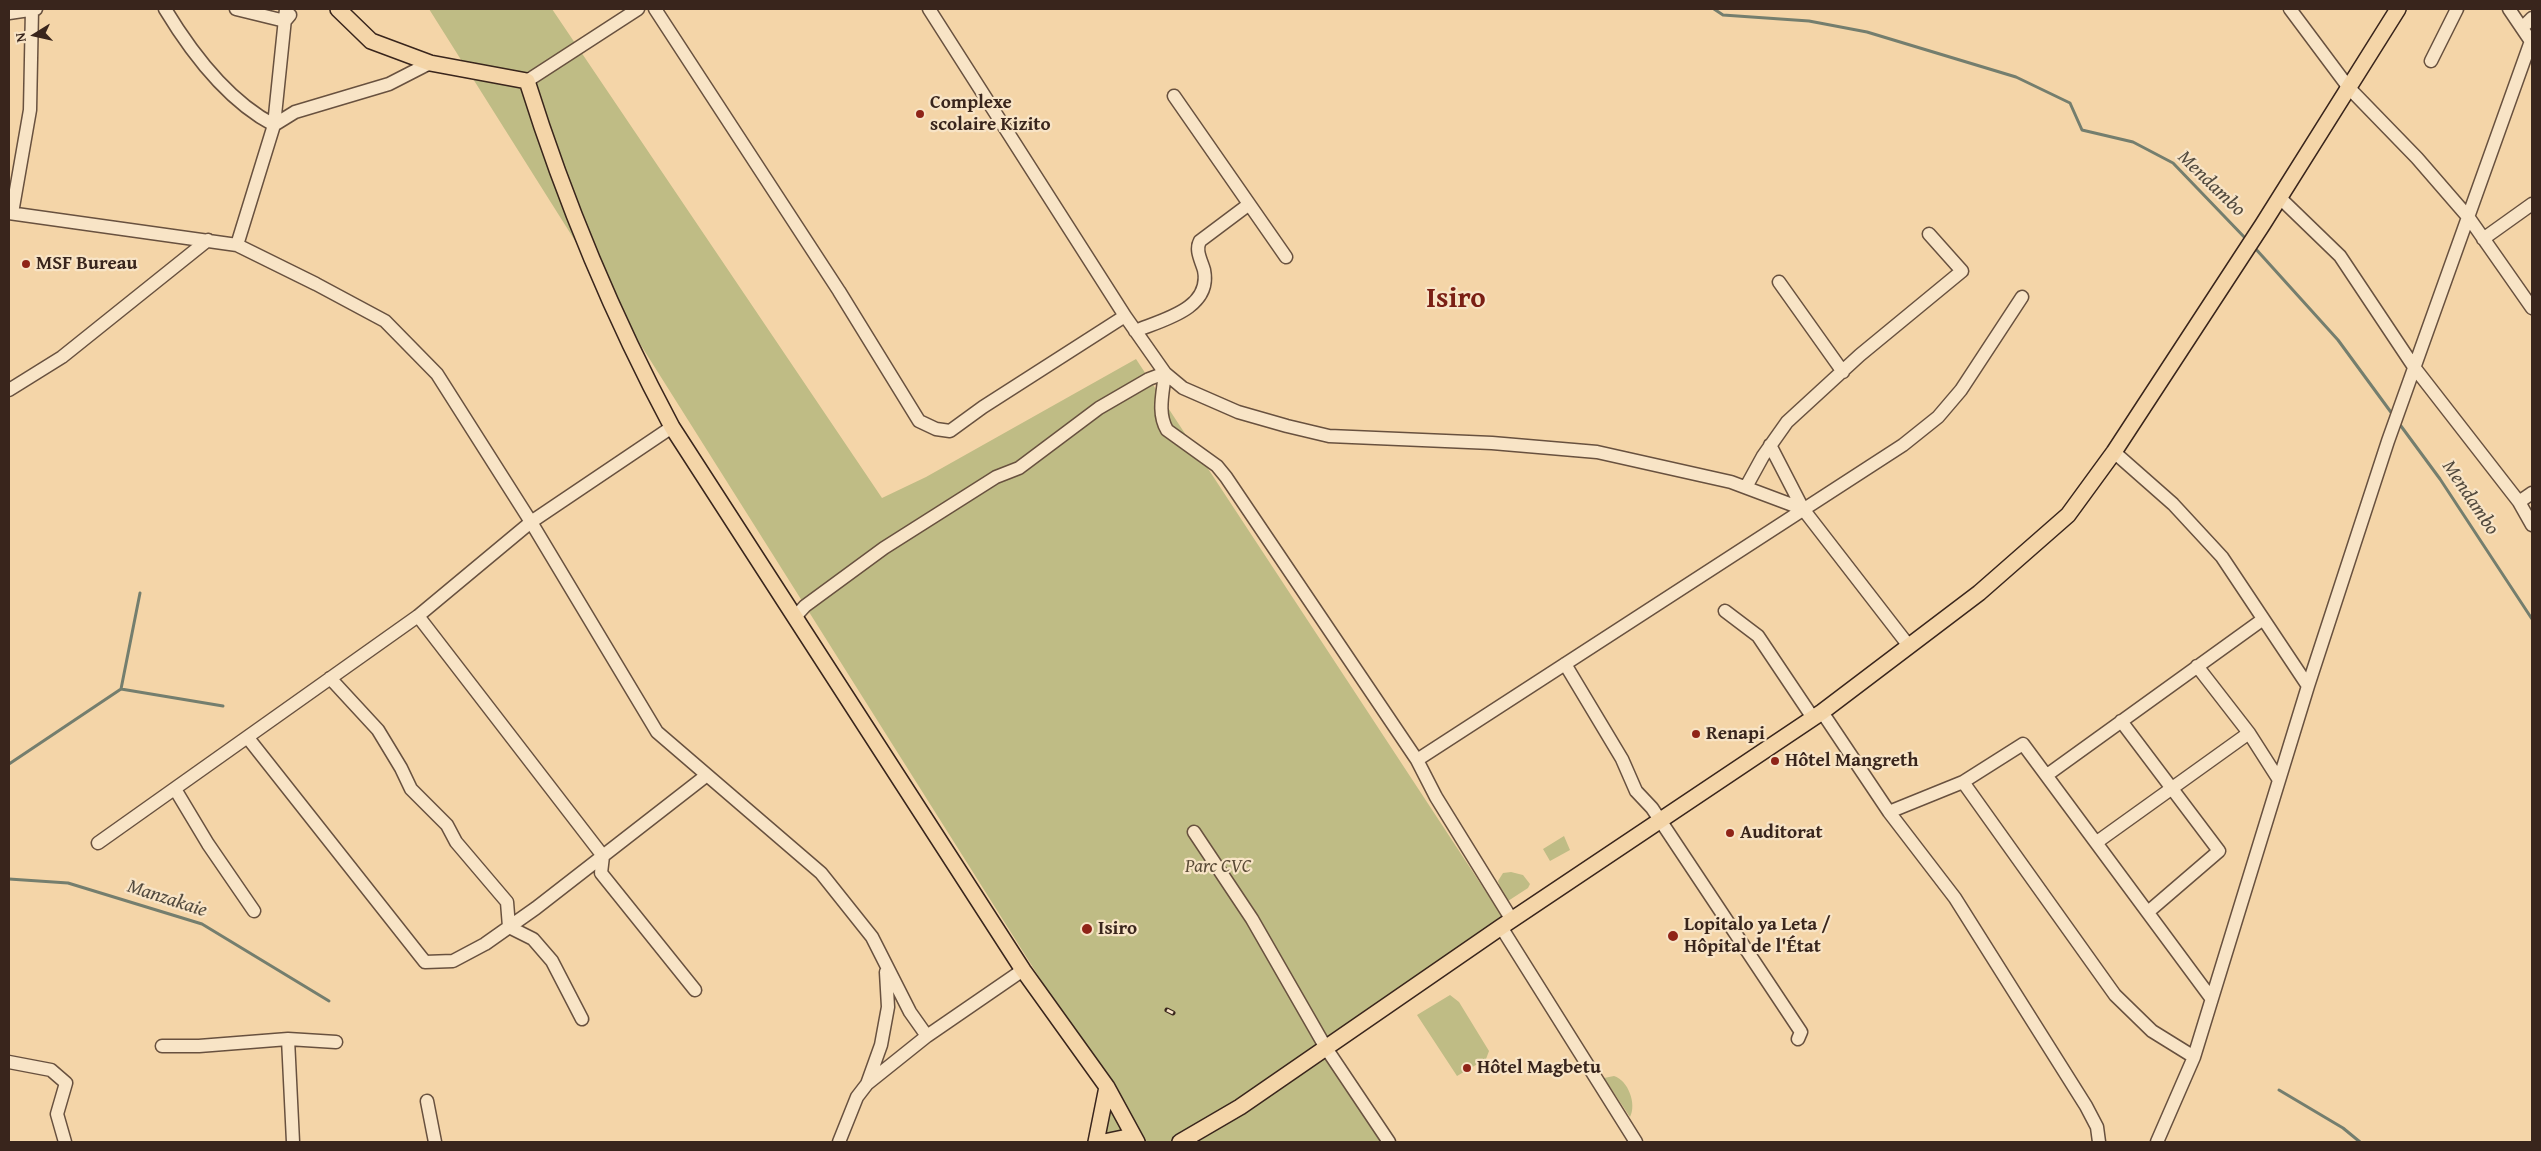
<!DOCTYPE html>
<html>
<head>
<meta charset="utf-8">
<style>
	body { margin:0 }
	#map { position:relative; width:2541px; height:1151px; overflow:hidden; background:#f4d5a8; font-family:"Gentium Book Plus",serif }
	canvas { display:block }
	.frame { position:absolute; inset:0; border:10px solid #39251c; pointer-events:none }
	.north { position:absolute; left:10px; top:10px; width:50px; height:50px; -webkit-text-stroke:4px #f8e4c6; paint-order:stroke; rotate:260deg; font-size:14px; font-weight:700; line-height:20px; text-align:center; color:#39251c }
	.north::after { content:''; display:block; margin:auto; width:18px; height:22px; background:#39251c; clip-path:polygon(50% 0,100% 100%,50% 72%,0 100%) }
</style>
</head>
<body>
<div id="map">
<canvas width="2541" height="1151"></canvas>
<div class="frame"></div>
<div class="north">N</div>
</div>
<script>
const ctx = document.querySelector('canvas').getContext('2d');
ctx.lineJoin = 'round';
function fillPath(path, color) {
  ctx.fillStyle = color;
  ctx.fill(path, 'evenodd');
}
function trace(path, color, width, dash) {
  ctx.strokeStyle = color;
  ctx.lineWidth = width;
  ctx.lineCap = dash ? 'butt' : 'round';
  ctx.setLineDash(dash || []);
  ctx.stroke(path);
}
function write(font, color, halo, rows, align = 'center') {
  ctx.font = font + ' "Gentium Book Plus",serif';
  ctx.lineWidth = 4.5;
  ctx.setLineDash([]);
  ctx.textBaseline = 'middle';
  ctx.strokeStyle = halo;
  ctx.fillStyle = color;
  for (const [text, x, y, turn = 0] of rows) {
    ctx.save();
    ctx.translate(x, y);
    ctx.rotate((+turn || 0) * Math.PI / 180);
    ctx.textAlign = isNaN(turn) ? turn : align;
    if (halo) ctx.strokeText(text, 0, 0);
    ctx.fillText(text, 0, 0);
    ctx.restore();
  }
}
fillPath(new Path2D(`
	M429,9H552L882,498L926,477L1136,359L1511,930L1326,1048L1390,1142H1143Z
	M1564,836L1570,850L1550,861L1543,849Z
	M1511,872L1523,875L1530,884L1528,888L1508,901L1502,894L1498,881L1503,873Z
	M1450,995L1459,1002L1489,1051L1486,1059L1457,1076L1417,1015Z
	M1614,1076C1628,1080 1637,1104 1630,1117L1604,1078Z
	M1109,1103L1124,1131L1103,1133Z`), '#bfbc85');
trace(new Path2D(`
	M1714,9L1723,15L1809,21L1867,32L2016,77L2070,103L2082,130L2133,142L2173,163L2248,241
	M2254,247L2338,340L2393,415
	M2398,422L2440,479L2532,619
	M121,689L223,706
	M9,764L121,689L140,593
	M9,879L68,883L202,924L329,1001
	M2279,1090L2343,1128L2360,1142`), '#747e6e', 3);
const minor = new Path2D(`
	M165,9C191,52 228,101 274,125
	M236,9L285,21L290,15
	M655,9L839,291L919,421L936,429L950,431L983,407L1125,316L1165,373L1183,388L1238,412L1287,426L1329,436L1492,443L1597,452L1731,482L1803,509L1909,646
	M929,9L1125,316
	M2290,9L2349,88L2417,158L2469,218L2532,308
	M2509,9L2532,43
	M9,13L36,9
	M2522,28L2532,18
	M2431,61L2457,9
	M527,81L638,9
	M1174,96L1286,257
	M274,125L295,112L389,84L430,63
	M2279,197L2340,256L2414,367L2519,502L2532,525
	M9,213L237,245L316,284L385,321L437,374L531,522L657,732L821,873L872,937L910,1012L927,1036
	M12,213L30,110L32,9
	M2483,239L2532,204
	M237,245L274,125L286,9
	M1779,282L1843,372
	M1135,331C1162,320 1212,309 1204,270C1201,260 1195,250 1200,241L1248,205
	M9,390L62,357L208,240
	M1770,445L1803,509
	M2114,452L2173,504L2222,557L2308,686
	M1746,487L1763,456L1787,422L1860,355L1962,271L1929,234
	M2519,502L2532,493
	M1725,611L1758,636L1813,718
	M418,616L603,856L601,873L695,990
	M795,617L805,606L884,548L996,477L1019,468L1099,408L1149,379L1165,373C1163,393 1157,413 1167,430L1217,466L1226,477L1417,760L1436,797L1512,920
	M1565,664L1622,759L1636,791L1652,808L1801,1032L1798,1039
	M2197,666L2249,733L2279,780
	M330,678L378,730L401,768L411,789L447,825L456,842L507,902L509,927L533,939L552,961L582,1019
	M1822,712L1889,812L1955,898L2086,1106L2097,1127L2099,1142
	M2121,721L2219,851L2148,912
	M248,738L425,962L453,961L485,944L536,908L707,775
	M1417,760L1903,445L1938,417L1961,390L2022,297
	M2047,775L2262,620
	M1963,782L2115,995L2152,1031L2194,1057
	M175,789L208,844L254,911
	M1889,812L1963,782L2023,744L2211,998
	M1194,832L1252,919L1326,1048L1389,1142
	M2097,842L2249,733
	M98,843L418,616L531,522L672,427
	M1501,927L1636,1142
	M288,1039L293,1142
	M162,1046H199L288,1039L336,1042
	M9,1062L51,1070L66,1083L57,1114L65,1142
	M867,1084L881,1045L888,1007L886,972
	M427,1101L435,1142
	M839,1142L857,1097L867,1084L927,1036L1023,970
	M2157,1142L2194,1057L2308,686L2388,441L2531,41`);
const major = new Path2D(`
	M338,9L371,41L430,63L527,81C565,202 612,315 672,427L1023,970L1107,1087L1137,1142
	M1096,1142L1107,1087
	M1104,1142L1123,1138L1136,1142
	M1180,1142L1240,1107L1501,927L1822,712L1979,593L2068,515L2114,452L2263,224L2398,9`);
trace(minor, '#68513f', 15);
trace(major, '#39251c', 18);
trace(minor, '#f8e4c6', 12);
trace(major, '#f4d5a8', 15);
const rail = new Path2D(`
	M1167,1010L1173,1013`);
trace(rail, '#39251c', 5);
trace(rail, '#f8e4c6', 3, [9]);
for (const [x, y, r, color] of [
	[920,114,5,"#8f2418"],
	[26,264,5,"#8f2418"],
	[1696,734,5,"#8f2418"],
	[1775,761,5,"#8f2418"],
	[1730,833,5,"#8f2418"],
	[1087,929,6,"#8f2418"],
	[1673,936,6,"#8f2418"],
	[1467,1068,5,"#8f2418"]
]) {
  const dot = new Path2D();
  dot.arc(x, y, r, 0, 2 * Math.PI);
  ctx.fillStyle = color;
  ctx.fill(dot);
  trace(dot, '#f8e4c6', 2);
}
write('bold 19px', '#39251c', '#f8e4c6', [
	["Complexe",930,103],
	["scolaire Kizito",930,125],
	["MSF Bureau",36,264],
	["Renapi",1706,734],
	["Hôtel Mangreth",1785,761],
	["Auditorat",1740,833],
	["Lopitalo ya Leta /",1684,925],
	["Hôpital de l'État",1684,947],
	["Isiro",1098,929],
	["Hôtel Magbetu",1477,1068]
], 'left');
write('italic 19px', '#5a4b36', '#f8e4c6', [
	["Parc CVC",1218,867]
]);
write('italic 20px', '#524a3e', '#f8e4c6', [
	["Mendambo",2211,184,44],
	["Mendambo",2470,498,56],
	["Manzakaie",167,899,18]
]);
write('bold 29px', '#7a1f14', '#f8e4c6', [
	["Isiro",1456,300]
]);
</script>
</body>
</html>
